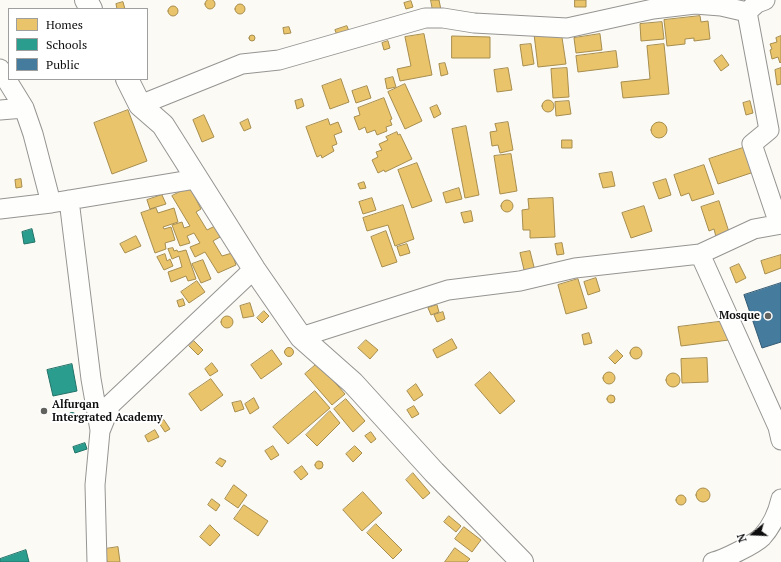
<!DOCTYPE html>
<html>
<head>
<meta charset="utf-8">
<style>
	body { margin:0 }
	#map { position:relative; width:781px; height:562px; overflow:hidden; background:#fbfaf4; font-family:"PT Serif",serif }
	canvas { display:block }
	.legend { position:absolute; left:8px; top:8px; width:140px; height:72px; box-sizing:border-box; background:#fff; border:1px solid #9f9f9f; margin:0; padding:5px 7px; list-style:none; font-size:12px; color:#0e0e0e }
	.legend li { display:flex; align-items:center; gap:8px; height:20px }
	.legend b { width:20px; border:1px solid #9f9f9f }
	.north { position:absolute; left:733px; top:514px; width:40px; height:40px; -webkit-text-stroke:3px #fff; paint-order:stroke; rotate:251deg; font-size:11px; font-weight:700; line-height:16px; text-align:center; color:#0e0e0e }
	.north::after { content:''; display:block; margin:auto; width:14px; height:18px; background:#0e0e0e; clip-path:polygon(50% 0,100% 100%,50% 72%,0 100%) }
</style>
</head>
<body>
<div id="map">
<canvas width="781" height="562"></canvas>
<ul class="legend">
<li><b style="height:11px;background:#e9c46a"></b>Homes</li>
<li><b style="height:11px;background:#2a9d8f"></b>Schools</li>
<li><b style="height:11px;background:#457b9d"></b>Public</li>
</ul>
<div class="north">N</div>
</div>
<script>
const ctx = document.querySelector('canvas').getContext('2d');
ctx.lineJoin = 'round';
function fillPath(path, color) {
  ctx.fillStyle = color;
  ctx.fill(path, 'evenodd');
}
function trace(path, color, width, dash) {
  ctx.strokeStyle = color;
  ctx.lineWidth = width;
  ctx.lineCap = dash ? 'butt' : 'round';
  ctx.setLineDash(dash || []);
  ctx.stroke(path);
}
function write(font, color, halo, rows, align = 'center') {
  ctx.font = font + ' "PT Serif",serif';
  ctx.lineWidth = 4;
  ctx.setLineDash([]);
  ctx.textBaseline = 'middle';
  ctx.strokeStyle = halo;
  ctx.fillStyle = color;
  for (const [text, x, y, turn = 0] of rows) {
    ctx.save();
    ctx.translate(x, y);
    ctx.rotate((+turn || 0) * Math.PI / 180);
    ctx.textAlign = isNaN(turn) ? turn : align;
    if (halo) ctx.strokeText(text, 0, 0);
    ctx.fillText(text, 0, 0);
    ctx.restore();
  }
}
const homes = new Path2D(`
	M205 4a5 5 0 1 1 10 0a5 5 0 1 1-10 0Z
	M431,0H439L441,10L433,11Z
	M575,0H586V7H575Z
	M411,1L413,7L406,9L404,3Z
	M123,2L125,9H117L116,4Z
	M235 9a5 5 0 1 1 10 0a5 5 0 1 1-10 0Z
	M168 11a5 5 0 1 1 10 0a5 5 0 1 1-10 0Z
	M700,16L701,22L708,21L710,39L694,41V38L685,39V44L667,46L664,20Z
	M662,22L664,39L641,41L640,24Z
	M347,26L350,34L338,38L335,30Z
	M289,27L291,33L284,34L283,28Z
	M561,31L566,64L538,67L534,34Z
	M424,34L432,75L400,81L397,69L411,66L405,37Z
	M600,34L602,50L576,53L574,38Z
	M249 38a3 3 0 1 1 6 0a3 3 0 1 1-6 0Z
	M452,36L490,37V58H452Z
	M781,36V62L780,63L778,57L772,59L770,50L772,49L770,44L777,42L776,38Z
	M388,41L390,48L384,50L382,43Z
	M531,44L534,64L523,66L520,45Z
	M664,44L669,94L623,98L621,82L650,79L647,46Z
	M616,51L618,67L578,72L576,56Z
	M722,55L729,65L721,71L714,61Z
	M445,63L448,74L441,76L439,64Z
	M508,68L512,90L497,92L494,70Z
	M567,68L569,97L553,98L551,69Z
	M781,68V84L777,85L775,70Z
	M393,77L396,87L387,89L385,79Z
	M341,79L349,102L330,109L322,86Z
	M405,84L422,121L405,129L388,92Z
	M367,86L371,98L356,103L352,91Z
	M384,98L392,119L390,120L392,125L386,127L387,131L377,135L375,130L367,133L365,127L359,130L354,117L360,115L358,108Z
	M302,99L304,106L297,109L295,101Z
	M542 106a6 6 0 1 1 12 0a6 6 0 1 1-12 0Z
	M569,101L571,114L556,116L555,102Z
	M750,101L753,113L746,115L743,103Z
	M437,105L441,114L434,118L430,108Z
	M128,110L147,161L112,174L94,123Z
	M204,115L214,137L202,142L193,120Z
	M248,119L251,128L244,131L240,123Z
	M328,119L330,125L338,122L342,132L334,135L337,144L332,146L334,151L322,158L321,155L317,157L315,152L306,127Z
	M508,122L513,150L500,153L498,145L492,146L490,132L497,131L495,124Z
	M651 130a8 8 0 1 1 16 0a8 8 0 1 1-16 0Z
	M466,126L479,195L465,198L452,129Z
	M397,132L398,135L400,134L412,159L385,172L384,170L378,173L372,160L378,157L376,152L382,150L379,144L388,140L386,137Z
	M562,140H572V148H562Z
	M752,145L760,170L718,184L709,159Z
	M511,154L517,191L500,194L494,156Z
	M417,163L432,201L412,208L398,170Z
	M704,165L714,194L692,201L689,193L681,196L674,175Z
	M612,172L615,186L603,188L599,174Z
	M21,179L22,187L16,188L15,180Z
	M666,179L671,195L659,199L653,183Z
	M364,182L366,188L360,189L358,184Z
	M190,187L201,209L196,212L207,230L215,226L220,237L213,241L222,256L232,253L236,265L218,273L205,252L195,257L190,247L200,243L194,233L187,236L190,243L180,246L172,225L182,222L184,228L190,226L172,196Z
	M459,188L462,199L446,203L443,193Z
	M162,195L166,204L150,209L147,200Z
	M372,198L376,210L363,214L359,202Z
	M553,198L555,237L530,238V230H523L522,210L529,209L528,199Z
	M501 206a6 6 0 1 1 12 0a6 6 0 1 1-12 0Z
	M719,201L729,232L716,237L714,229L709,231L701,207Z
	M403,205L414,239L395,246L388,225L367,231L363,218Z
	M644,206L652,231L631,238L622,213Z
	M156,208L158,213L174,208L178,222L163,227L164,229L171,227L175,240L165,243L166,249L155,253L141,213Z
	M471,211L473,221L464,223L461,213Z
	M386,231L397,262L382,267L371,237Z
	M136,236L141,246L125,253L120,244Z
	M562,243L564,254L557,255L555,244Z
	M407,244L410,253L400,256L397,247Z
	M173,248L174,251L177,250L178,252L186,250L196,279L188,281L186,276L171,282L168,272L182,267L179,256L172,259L168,249Z
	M530,251L535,271L525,274L520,253Z
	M165,254L167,261L170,259L173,266L164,270L157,257Z
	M781,255V268L765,274L761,261Z
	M203,260L211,279L201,283L192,264Z
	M739,264L746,278L736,283L730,268Z
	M596,278L600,291L588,295L584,282Z
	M578,279L587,308L566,314L558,285Z
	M197,281L205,292L189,303L181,292Z
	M183,299L185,305L179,307L177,301Z
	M250,303L254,316L243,318L240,306Z
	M437,305L439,312L431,315L428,308Z
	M264,311L269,316L262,323L257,318Z
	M443,312L445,319L437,322L434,315Z
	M221 322a6 6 0 1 1 12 0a6 6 0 1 1-12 0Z
	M726,321L729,340L681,346L678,327Z
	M589,333L592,343L584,345L582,335Z
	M452,339L457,348L437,358L433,350Z
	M366,340L378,350L370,359L358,348Z
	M194,341L203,350L198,355L189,346Z
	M630 353a6 6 0 1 1 12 0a6 6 0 1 1-12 0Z
	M284.5 352a4.5 4.5 0 1 1 9 0a4.5 4.5 0 1 1-9 0Z
	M272,350L282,364L261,379L251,365Z
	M617,350L623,356L615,364L609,358Z
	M707,358L708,382L682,383L681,359Z
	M212,363L218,371L210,376L205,369Z
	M318,363L345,394L332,405L305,374Z
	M603 378a6 6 0 1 1 12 0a6 6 0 1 1-12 0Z
	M490,372L515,401L500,414L475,385Z
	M666 380a7 7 0 1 1 14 0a7 7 0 1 1-14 0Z
	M211,379L223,395L201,411L189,394Z
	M416,384L423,395L414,401L407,391Z
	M315,391L330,408L288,444L273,427Z
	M607 399a4 4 0 1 1 8 0a4 4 0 1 1-8 0Z
	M254,398L259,408L250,414L245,404Z
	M346,399L365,421L353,432L334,409Z
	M241,401L244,409L235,412L232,403Z
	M414,406L419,414L412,418L407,410Z
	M330,411L340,423L317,446L306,435Z
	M164,420L170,429L165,432L159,423Z
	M155,430L159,437L148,442L145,436Z
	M371,432L376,439L371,443L365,436Z
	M273,446L279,455L271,460L265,451Z
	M355,446L362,453L353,462L346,454Z
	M220,458L226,461L222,467L216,463Z
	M315 465a4 4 0 1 1 8 0a4 4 0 1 1-8 0Z
	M302,466L308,474L301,480L294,472Z
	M413,473L430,493L423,499L406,480Z
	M234,485L247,495L238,508L225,499Z
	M696 495a7 7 0 1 1 14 0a7 7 0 1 1-14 0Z
	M363,492L382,513L362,531L343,510Z
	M676 500a5 5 0 1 1 10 0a5 5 0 1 1-10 0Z
	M212,499L220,505L216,511L208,505Z
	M244,505L268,521L258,536L234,519Z
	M449,516L461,526L456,532L444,522Z
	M376,524L402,550L393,559L367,533Z
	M210,525L220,535L210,546L200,537Z
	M464,527L481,540L472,552L455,539Z
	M118,547L120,562H107L105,549Z
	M455,548L470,559L467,562H445Z`);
fillPath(homes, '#e9c46a');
trace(homes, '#a78d4e', 1);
const schools = new Path2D(`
	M32,229L35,242L24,244L22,232Z
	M72,364L77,391L53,396L47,370Z
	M67.5 417a4.5 4.5 0 1 1 9 0a4.5 4.5 0 1 1-9 0Z
	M85,443L87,449L75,453L73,447Z
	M26,550L29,562H0V559Z`);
fillPath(schools, '#2a9d8f');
trace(schools, '#227268', 1);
const public = new Path2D(`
	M781,283V342L762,348L744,295Z`);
fillPath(public, '#457b9d');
trace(public, '#345a72', 1);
const minor = new Path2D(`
	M747,12L769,130L752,144L779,224
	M0,69L24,108L33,134L51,203
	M140,105L242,64L279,60L425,18H443L474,23L567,28L653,9L695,4L721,6L747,12L757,3L765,0
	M0,110L24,108
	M69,200L91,379L100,430
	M0,209L51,203L196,179
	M700,254L778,427L781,440
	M301,337L448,290L520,281L575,268L700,254L754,229L781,224
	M97,562L95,485L100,431L111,404L254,269
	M713,562C723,560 755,544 762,537C772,526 778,512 781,499`);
const tertiary = new Path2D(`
	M86,0L91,9
	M127,79L140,105L163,125L254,269L301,337L353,383L434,472L522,562`);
trace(minor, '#959492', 21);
trace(tertiary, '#959492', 24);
trace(minor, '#fefefd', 19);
trace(tertiary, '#fefefd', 22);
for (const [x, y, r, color] of [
	[768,316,4,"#61615e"],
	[44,411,4,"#61615e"]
]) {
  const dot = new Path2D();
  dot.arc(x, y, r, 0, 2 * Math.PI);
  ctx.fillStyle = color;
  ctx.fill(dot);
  trace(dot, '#fff', 1.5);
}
write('bold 11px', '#0e0e0e', '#fff', [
	["Mosque",760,316],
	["Alfurqan",52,405,"left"],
	["Intergrated Academy",52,418,"left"]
], 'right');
</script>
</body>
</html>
